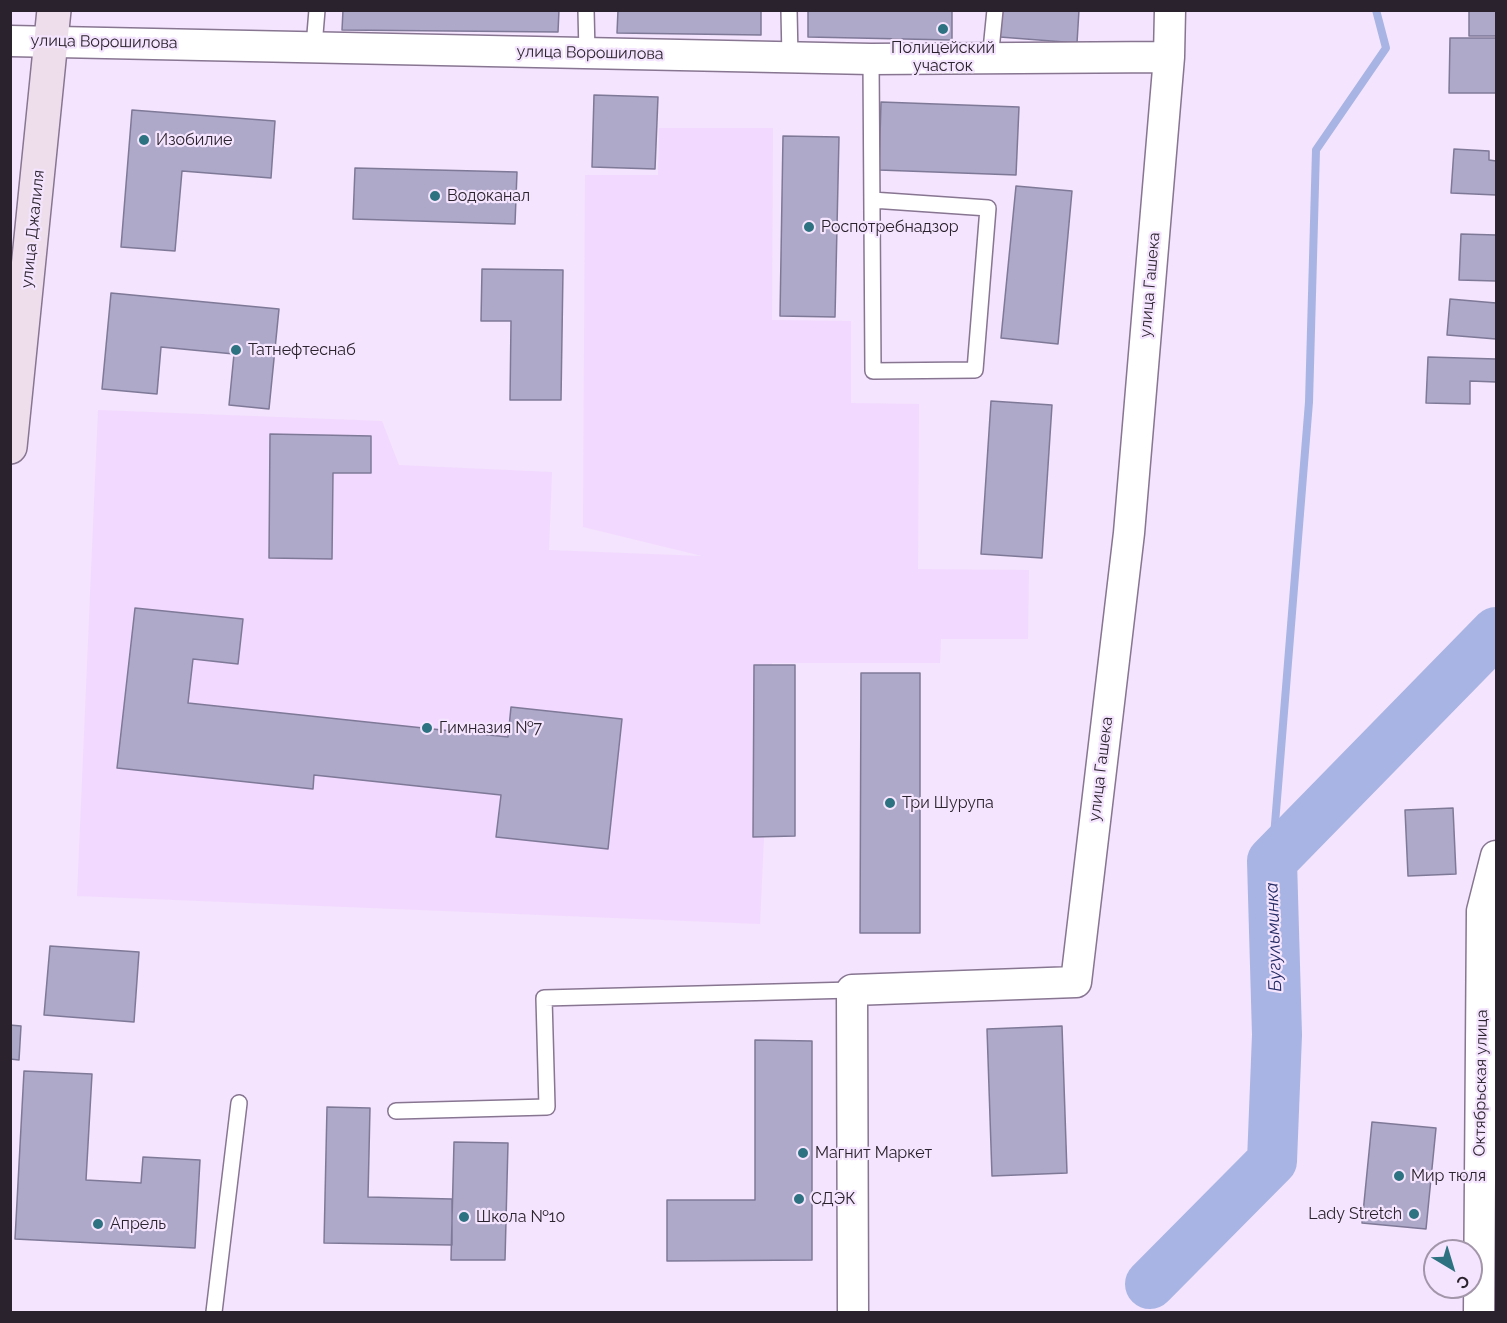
<!DOCTYPE html>
<html>
<head>
<meta charset="utf-8">
<style>
	body { margin:0 }
	#map { position:relative; width:1507px; height:1323px; overflow:hidden; background:#f4e4fd; font-family:Raleway,sans-serif }
	canvas { display:block }
	.frame { position:absolute; inset:0; border:12px solid #2a222d; pointer-events:none }
	.north { position:absolute; left:1423px; top:1239px; width:60px; height:60px; box-sizing:border-box; background:#f4e4fd; border:2px solid #a396aa; border-radius:50%; rotate:142deg; font-size:16px; font-weight:700; line-height:24px; text-align:center; color:#2a222d }
	.north::after { content:''; display:block; margin:auto; width:21px; height:27px; background:#2d7281; clip-path:polygon(50% 0,100% 100%,50% 72%,0 100%) }
</style>
</head>
<body>
<div id="map">
<canvas width="1507" height="1323"></canvas>
<div class="frame"></div>
<div class="north">С</div>
</div>
<script>
const ctx = document.querySelector('canvas').getContext('2d');
ctx.lineJoin = 'round';
function fillPath(path, color) {
  ctx.fillStyle = color;
  ctx.fill(path, 'evenodd');
}
function trace(path, color, width, dash) {
  ctx.strokeStyle = color;
  ctx.lineWidth = width;
  ctx.lineCap = dash ? 'butt' : 'round';
  ctx.setLineDash(dash || []);
  ctx.stroke(path);
}
function write(font, color, halo, rows, align = 'center') {
  ctx.font = font + ' Raleway,sans-serif';
  ctx.lineWidth = 4.5;
  ctx.setLineDash([]);
  ctx.textBaseline = 'middle';
  ctx.strokeStyle = halo;
  ctx.fillStyle = color;
  for (const [text, x, y, turn = 0] of rows) {
    ctx.save();
    ctx.translate(x, y);
    ctx.rotate((+turn || 0) * Math.PI / 180);
    ctx.textAlign = isNaN(turn) ? turn : align;
    if (halo) ctx.strokeText(text, 0, 0);
    ctx.fillText(text, 0, 0);
    ctx.restore();
  }
}
fillPath(new Path2D(`
	M659,128H773L772,320L851,321V403L919,404L918,569L1029,570L1028,639H941L940,663H772L760,924L77,896L98,410L382,421L399,465L552,472L549,550L702,556L583,527L585,175H658Z`), '#f2d9ff');
trace(new Path2D(`
	M1272,861L1309,402L1316,150L1386,48L1376,10`), '#a8b4e3', 8);
trace(new Path2D(`
	M1150,1284L1272,1161L1277,1035L1272,861L1496,632`), '#a8b4e3', 50);
const building = new Path2D(`
	M343,10H559L558,32L342,30Z
	M618,10H761V35L617,33Z
	M808,10H952V40L808,37Z
	M1002,10H1079L1077,43L1000,37Z
	M1469,10H1496V36H1469Z
	M1450,38H1496V93H1449Z
	M594,95L658,97L655,169L592,167Z
	M881,102L1019,107L1016,175L879,170Z
	M132,110L275,121L271,178L182,171L175,251L121,247Z
	M783,136L839,137L835,317L780,316Z
	M1454,149L1489,151V160L1496,161V195L1451,193Z
	M355,168L517,172L515,224L353,219Z
	M1016,186L1072,191L1058,344L1001,338Z
	M1461,234L1496,235V281L1459,280Z
	M482,269L563,270L561,400H510L511,321H481Z
	M111,293L279,309L269,409L229,405L234,354L161,347L157,394L102,389Z
	M1450,299L1496,303V339L1447,335Z
	M1428,357L1496,359V382L1470,381V404L1426,403Z
	M991,401L1052,405L1042,558L981,554Z
	M270,434L371,436V473H333L332,559L269,558Z
	M135,608L243,619L238,664L193,659L188,703L508,737L511,707L622,719L608,849L496,837L501,795L314,775L313,789L117,768Z
	M754,665H795V836L753,837Z
	M861,673H920V933H860Z
	M1453,808L1456,874L1408,876L1405,810Z
	M50,946L139,952L134,1022L44,1015Z
	M10,1025L21,1026L19,1060L10,1059Z
	M1062,1026L1067,1173L992,1176L987,1029Z
	M755,1040L812,1041V1260L667,1261V1200H755Z
	M24,1071L92,1074L86,1180L141,1183L143,1157L200,1160L195,1248L15,1239Z
	M327,1107L370,1108L368,1197L452,1199V1245L324,1243Z
	M1372,1122L1436,1128L1426,1229L1362,1223Z
	M454,1142L508,1143L505,1260H451Z`);
fillPath(building, '#aea8c9');
trace(building, '#7f7998', 1.5);
const lane = new Path2D(`
	M586,10L587,53
	M789,10L790,58
	M314,46L317,10
	M871,59L873,371L975,370L988,208L872,200
	M990,60L995,10
	M396,1111L547,1107L544,998L852,990
	M214,1312L239,1103`);
const street = new Path2D(`
	M10,41L871,59L1169,57
	M853,1312L852,990L1076,982L1129,533L1169,57L1170,10
	M1479,1312L1482,911L1496,856`);
const secondary = new Path2D(`
	M10,447L54,10`);
trace(lane, '#877591', 18);
trace(street, '#877591', 33);
trace(secondary, '#877591', 36);
trace(lane, '#fff', 15);
trace(street, '#fff', 30);
trace(secondary, '#eedeeb', 33);
for (const [x, y, r, color] of [
	[943,29,6,"#2d7281"],
	[144,140,6,"#2d7281"],
	[435,196,6,"#2d7281"],
	[809,227,6,"#2d7281"],
	[236,350,6,"#2d7281"],
	[427,728,6,"#2d7281"],
	[890,803,6,"#2d7281"],
	[803,1153,6,"#2d7281"],
	[1399,1176,6,"#2d7281"],
	[799,1199,6,"#2d7281"],
	[1414,1214,6,"#2d7281"],
	[464,1217,6,"#2d7281"],
	[98,1224,6,"#2d7281"]
]) {
  const dot = new Path2D();
  dot.arc(x, y, r, 0, 2 * Math.PI);
  ctx.fillStyle = color;
  ctx.fill(dot);
  trace(dot, '#f4e4fd', 2);
}
write('16px', '#2a222d', '#f4e4fd', [
	["улица Ворошилова",104,42,1],
	["улица Ворошилова",590,53,1],
	["улица Джалиля",33,229,-84],
	["улица Гашека",1150,285,-85],
	["улица Гашека",1101,769,-83],
	["Октябрьская улица",1481,1083,-89]
]);
write('16px', '#2a222d', '#f4e4fd', [
	["Полицейский",943,48,"center"],
	["участок",943,66,"center"],
	["Изобилие",156,140],
	["Водоканал",447,196],
	["Роспотребнадзор",821,227],
	["Татнефтеснаб",248,350],
	["Гимназия №7",439,728],
	["Три Шурупа",902,803],
	["Магнит Маркет",815,1153],
	["Мир тюля",1411,1176],
	["СДЭК",811,1199],
	["Lady Stretch",1402,1214,"right"],
	["Школа №10",476,1217],
	["Апрель",110,1224]
], 'left');
write('italic 18px', '#252c65', '#f4e4fd', [
	["Бугульминка",1274,937,-92]
]);
</script>
</body>
</html>
